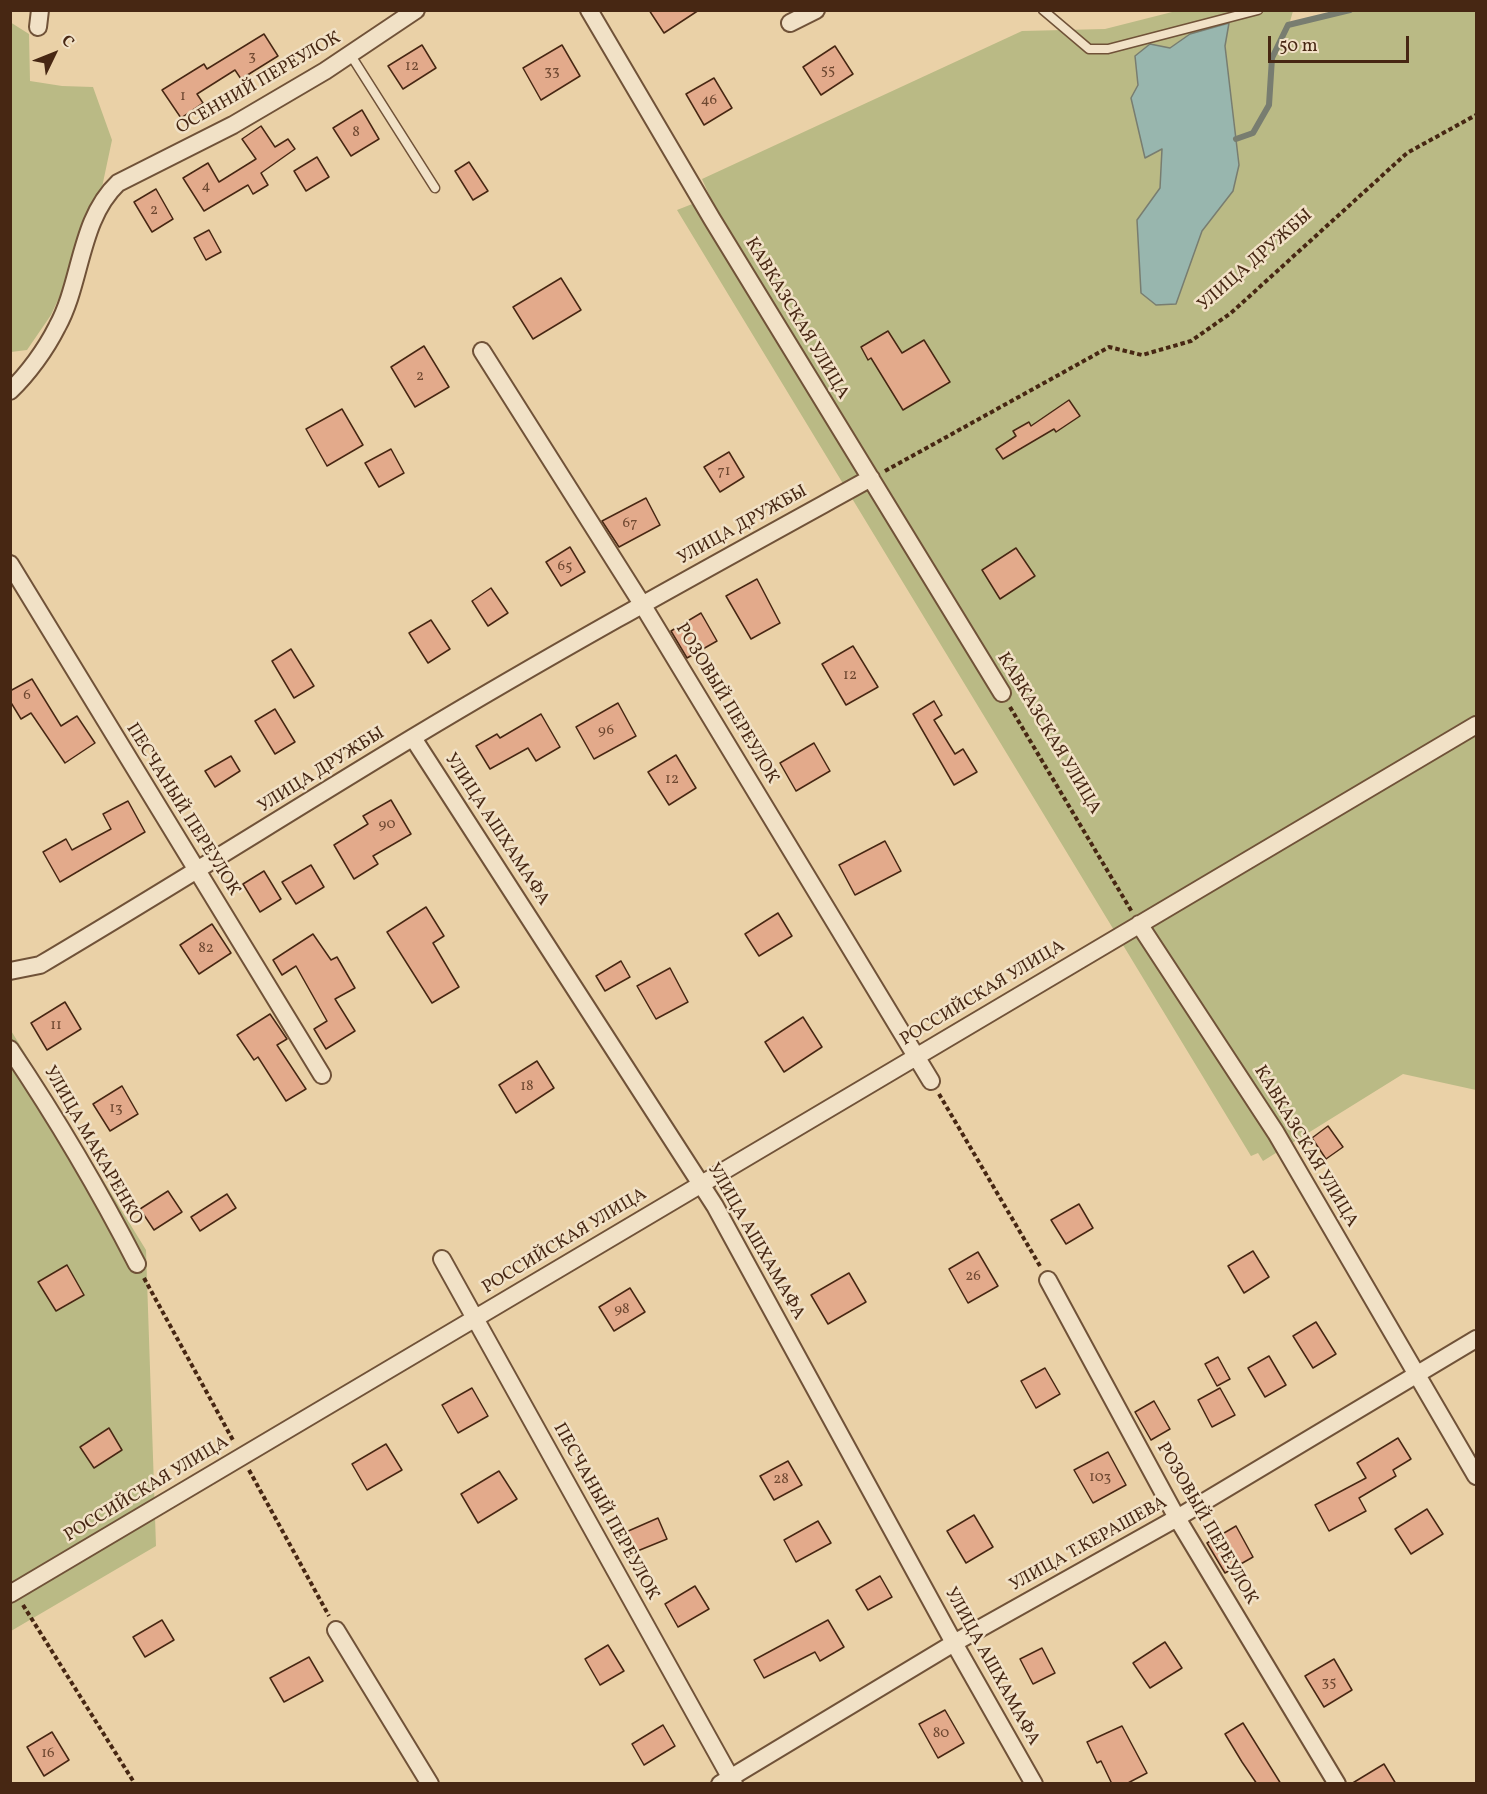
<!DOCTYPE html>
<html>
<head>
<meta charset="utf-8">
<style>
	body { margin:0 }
	#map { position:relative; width:1487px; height:1794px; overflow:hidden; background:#ead1a7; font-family:Vollkorn,serif }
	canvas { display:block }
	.frame { position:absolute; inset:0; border:12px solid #472713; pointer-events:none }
	.north { position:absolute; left:24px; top:24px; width:60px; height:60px; -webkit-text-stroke:4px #f1e1c6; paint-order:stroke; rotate:47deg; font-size:16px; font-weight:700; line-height:24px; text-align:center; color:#472713 }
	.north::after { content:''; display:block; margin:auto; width:21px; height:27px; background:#472713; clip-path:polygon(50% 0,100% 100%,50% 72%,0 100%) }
	.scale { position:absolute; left:1268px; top:36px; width:141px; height:27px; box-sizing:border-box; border:3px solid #472713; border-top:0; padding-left:8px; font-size:18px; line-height:21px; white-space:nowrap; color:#472713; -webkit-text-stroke:4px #f1e1c6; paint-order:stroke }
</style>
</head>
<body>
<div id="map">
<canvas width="1487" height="1794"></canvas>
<div class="frame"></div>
<div class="north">С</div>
<div class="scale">50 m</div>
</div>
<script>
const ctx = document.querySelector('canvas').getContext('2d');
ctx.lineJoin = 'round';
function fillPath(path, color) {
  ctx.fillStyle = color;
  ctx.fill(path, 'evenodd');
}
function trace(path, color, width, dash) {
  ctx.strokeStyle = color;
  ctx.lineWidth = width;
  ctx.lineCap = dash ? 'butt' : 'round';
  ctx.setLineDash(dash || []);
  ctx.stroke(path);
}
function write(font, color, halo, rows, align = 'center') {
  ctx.font = font + ' Vollkorn,serif';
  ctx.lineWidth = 5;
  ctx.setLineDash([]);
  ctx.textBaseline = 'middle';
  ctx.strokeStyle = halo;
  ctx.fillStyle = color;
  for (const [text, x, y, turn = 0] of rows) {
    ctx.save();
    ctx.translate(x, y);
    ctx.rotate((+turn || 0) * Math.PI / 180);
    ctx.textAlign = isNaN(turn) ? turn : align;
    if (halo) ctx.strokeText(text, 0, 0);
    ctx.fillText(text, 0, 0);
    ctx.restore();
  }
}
fillPath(new Path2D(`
	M1180,10L1293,11L1289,25L1350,11H1476V1090L1403,1074L1263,1161L1258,1153L1251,1156L677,210L710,197L702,179L1022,31L1105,29Z
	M10,22L29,34L30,81L62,86L93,87L112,140L101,192L75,263L51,315L27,350L11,352Z
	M10,1029L146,1250L156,1546L11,1631Z`), '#baba85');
const water = new Path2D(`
	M1229,23L1225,46L1239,165L1233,191L1202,231L1176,304L1156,305L1141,293L1137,220L1160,188L1162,149L1145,158L1131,98L1138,85L1135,56L1150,44L1170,48L1190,34Z`);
fillPath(water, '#98b6ae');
trace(water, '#787d70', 1.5);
trace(new Path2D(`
	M1236,139L1253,133L1269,105L1272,58L1288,25L1350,10`), '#787d70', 6);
const building = new Path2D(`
	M649,10H699L664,33Z
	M264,34L278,56L241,79L235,70L197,94L203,103L181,118L162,90L204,64L207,69Z
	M422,45L436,68L403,89L388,66Z
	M562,45L580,76L541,100L523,68Z
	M835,46L853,74L821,95L803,67Z
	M714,78L732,108L704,125L686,94Z
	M362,110L379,139L351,156L333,128Z
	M261,126L275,147L288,139L295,149L261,173L268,185L253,194L248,185L204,211L183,178L208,163L219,182L256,159L242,139Z
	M317,157L329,177L306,191L294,171Z
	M469,162L488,191L473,200L455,171Z
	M156,189L173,219L152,232L134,202Z
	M209,230L221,252L206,260L194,238Z
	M561,278L581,310L533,339L513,307Z
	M888,331L902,353L924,340L950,382L903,410L871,358L868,360L861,347Z
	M424,346L449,387L415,407L391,367Z
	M1069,400L1080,416L1056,432L1054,429L1003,459L996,449L1016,436L1013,431L1029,422L1031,426Z
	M342,409L363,445L327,466L306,429Z
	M391,449L404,473L379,487L365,463Z
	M729,452L744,477L720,492L704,467Z
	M646,498L660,525L619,547L602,521Z
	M570,547L585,572L561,586L546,562Z
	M1016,548L1035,576L1000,599L982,570Z
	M757,579L780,623L751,639L726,596Z
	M491,588L508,613L488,626L472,601Z
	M701,613L717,641L687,658L671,631Z
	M431,620L450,649L428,663L409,633Z
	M853,646L878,687L846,705L822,664Z
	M291,649L314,686L294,698L272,661Z
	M32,679L61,726L77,716L95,743L65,763L31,713L21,719L10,701V691Z
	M934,701L942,715L934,720L955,754L963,749L977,772L954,785L913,714Z
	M618,703L636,736L594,759L576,727Z
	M275,709L295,742L275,754L255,721Z
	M541,714L560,747L536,761L528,748L490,769L476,746L497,734L500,738Z
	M814,743L830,771L796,791L780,763Z
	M676,755L696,788L669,805L648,772Z
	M231,756L240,771L215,787L205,771Z
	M391,800L411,834L373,856L378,864L354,879L334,845L368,824L363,816Z
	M128,801L145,832L60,882L43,852L66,839L72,850L111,829L103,814Z
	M885,841L901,871L855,895L839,865Z
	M311,865L324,887L296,904L282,882Z
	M264,871L281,899L260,912L243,884Z
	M426,907L444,936L433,943L459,987L432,1003L387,932Z
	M778,913L792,936L759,956L745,934Z
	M212,924L231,953L199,974L180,945Z
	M313,934L331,960L337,957L355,988L335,999L355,1031L326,1049L314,1029L327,1021L296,966L282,975L273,960Z
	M621,961L630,977L605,991L596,976Z
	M670,968L688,1002L656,1019L637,986Z
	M65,1002L81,1029L47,1050L31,1023Z
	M270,1014L287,1039L277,1045L306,1089L286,1101L258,1057L254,1060L237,1035Z
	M803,1017L822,1047L784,1072L765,1042Z
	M537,1061L554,1088L516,1113L499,1085Z
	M122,1086L138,1114L110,1131L93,1104Z
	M1328,1126L1343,1147L1326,1159L1312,1138Z
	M168,1191L182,1212L154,1230L140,1209Z
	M227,1194L236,1208L200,1231L191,1217Z
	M1079,1204L1093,1228L1066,1244L1051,1220Z
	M1253,1251L1269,1277L1244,1293L1228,1266Z
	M978,1252L998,1286L968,1303L949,1269Z
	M67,1265L84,1295L56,1311L38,1282Z
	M849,1273L866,1302L828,1324L811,1295Z
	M630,1288L645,1312L614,1331L599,1307Z
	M1316,1322L1336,1354L1313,1368L1293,1336Z
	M1269,1356L1286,1385L1265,1397L1248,1368Z
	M1218,1357L1230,1379L1217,1386L1205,1364Z
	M1045,1368L1060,1394L1036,1408L1021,1381Z
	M472,1388L488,1416L458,1433L442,1405Z
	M1220,1388L1235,1415L1212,1427L1198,1400Z
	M1154,1401L1170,1429L1151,1440L1135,1412Z
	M109,1428L122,1450L94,1468L80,1447Z
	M1398,1438L1411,1459L1393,1470L1396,1476L1359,1498L1366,1511L1329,1531L1315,1505L1366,1478L1357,1463Z
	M386,1444L402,1470L367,1490L352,1464Z
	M1108,1452L1126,1485L1093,1503L1074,1470Z
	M788,1461L802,1485L774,1500L760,1476Z
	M499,1471L517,1499L478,1523L461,1494Z
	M1427,1509L1443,1534L1411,1554L1395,1529Z
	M974,1515L993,1547L966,1563L947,1531Z
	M658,1518L667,1539L635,1552L626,1532Z
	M818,1521L831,1543L796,1562L784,1540Z
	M1236,1526L1253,1557L1225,1573L1207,1543Z
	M880,1576L892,1597L868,1610L856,1590Z
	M695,1586L709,1609L678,1627L665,1604Z
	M162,1620L174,1640L145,1657L133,1637Z
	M828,1620L844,1647L820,1661L815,1652L764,1678L754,1660Z
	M1165,1642L1182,1668L1150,1688L1133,1663Z
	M608,1645L624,1671L600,1685L585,1659Z
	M1042,1648L1055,1673L1033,1684L1020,1659Z
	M309,1657L323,1681L284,1702L270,1678Z
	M1334,1659L1352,1690L1324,1707L1305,1676Z
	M945,1710L964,1743L938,1758L919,1724Z
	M1243,1723L1281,1784H1257L1242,1762L1225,1734Z
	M663,1725L675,1746L644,1765L632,1744Z
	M1122,1726L1147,1773L1126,1784H1112L1101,1761L1097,1763L1087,1742Z
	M52,1732L69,1760L44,1776L27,1747Z
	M1384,1764L1396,1784H1351Z`);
fillPath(building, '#e3aa8b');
trace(building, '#472713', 1.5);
const service = new Path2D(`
	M1043,10L1089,49H1108L1258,10
	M350,54L435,188`);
const minor = new Path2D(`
	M589,10L712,219L1002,693
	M790,23L816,10
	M38,27L40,10
	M482,351L642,604L931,1081
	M10,391C28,374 46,349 57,327C82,282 79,220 118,183L233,125L325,71L416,10
	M10,564L322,1075
	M413,738L715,1206L954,1643L1034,1784
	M1139,924L1276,1133L1476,1476
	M10,971L40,965C165,891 288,813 412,738C563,647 717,563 871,478
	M10,1049C57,1119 99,1190 137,1264
	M442,1259L734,1784
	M1048,1280L1177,1518L1337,1784
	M10,1594L1476,725
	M336,1630L430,1784
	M720,1784L954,1643L1177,1518L1476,1339`);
trace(service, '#705238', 11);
trace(minor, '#705238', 20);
trace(new Path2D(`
	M885,471L1109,347L1142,355L1191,341L1231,313L1407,153L1476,115
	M1010,707L1132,912
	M939,1094L1040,1266
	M144,1278L234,1442
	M249,1470L329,1616
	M23,1605L135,1784`), '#472713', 4, [4.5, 3]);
trace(service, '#f1e1c6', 8);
trace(minor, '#f1e1c6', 16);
write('15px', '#6e4831', null, [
	["3",252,57],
	["12",412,67],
	["55",828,71],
	["33",552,72],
	["1",183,97],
	["46",709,101],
	["8",356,133],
	["4",206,187],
	["2",154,211],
	["2",420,377],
	["71",724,472],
	["67",630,524],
	["65",565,567],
	["12",850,676],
	["6",27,696],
	["96",606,731],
	["12",672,780],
	["90",387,825],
	["82",206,949],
	["11",56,1026],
	["18",527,1087],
	["13",116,1109],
	["26",973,1277],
	["98",622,1310],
	["103",1100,1478],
	["28",781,1480],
	["35",1329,1683],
	["80",941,1734],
	["16",48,1754]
]);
write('18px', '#472713', '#f1e1c6', [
	["ОСЕННИЙ ПЕРЕУЛОК",259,84,-30],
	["УЛИЦА ДРУЖБЫ",1256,261,-41],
	["КАВКАЗCКАЯ УЛИЦА",796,319,59],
	["УЛИЦА ДРУЖБЫ",743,526,-29],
	["РОЗОВЫЙ ПЕРЕУЛОК",726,704,59],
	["КАВКАЗCКАЯ УЛИЦА",1048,734,59],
	["УЛИЦА ДРУЖБЫ",322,771,-32],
	["ПЕСЧАНЫЙ ПЕРЕУЛОК",182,810,58],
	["УЛИЦА АШХАМАФА",496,830,57],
	["РОССИЙСКАЯ УЛИЦА",983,994,-31],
	["УЛИЦА МАКАРЕНКО",92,1146,60],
	["КАВКАЗCКАЯ УЛИЦА",1305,1147,59],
	["РОССИЙСКАЯ УЛИЦА",565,1242,-31],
	["УЛИЦА АШХАМАФА",755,1242,60],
	["РОССИЙСКАЯ УЛИЦА",147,1490,-31],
	["ПЕСЧАНЫЙ ПЕРЕУЛОК",605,1512,61],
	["РОЗОВЫЙ ПЕРЕУЛОК",1206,1524,60],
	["УЛИЦА Т.КЕРАШЕВА",1089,1545,-29],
	["УЛИЦА АШХАМАФА",991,1667,61]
]);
</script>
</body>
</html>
